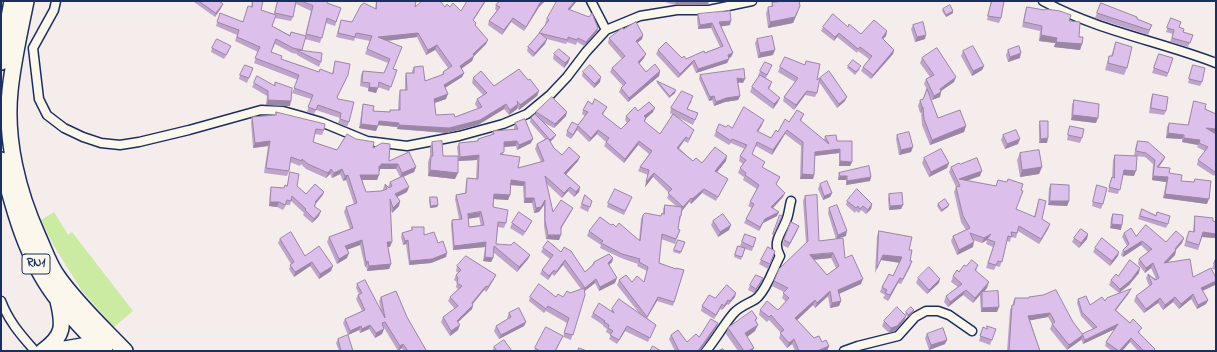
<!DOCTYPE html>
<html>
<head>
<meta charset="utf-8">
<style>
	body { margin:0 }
	#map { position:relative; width:1217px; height:352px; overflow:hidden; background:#f5ecec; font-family:"Indie Flower",sans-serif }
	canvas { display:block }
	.frame { position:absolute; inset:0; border:2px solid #1b2f5e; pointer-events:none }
</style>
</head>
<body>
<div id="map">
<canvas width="1217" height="352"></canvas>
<div class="frame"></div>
</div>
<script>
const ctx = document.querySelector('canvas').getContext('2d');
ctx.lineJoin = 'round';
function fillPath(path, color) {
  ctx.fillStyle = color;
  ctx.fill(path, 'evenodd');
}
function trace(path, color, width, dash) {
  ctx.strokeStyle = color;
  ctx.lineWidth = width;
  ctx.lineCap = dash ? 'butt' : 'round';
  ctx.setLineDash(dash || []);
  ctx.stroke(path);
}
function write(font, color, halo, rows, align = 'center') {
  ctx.font = font + ' "Indie Flower",sans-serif';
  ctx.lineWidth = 3.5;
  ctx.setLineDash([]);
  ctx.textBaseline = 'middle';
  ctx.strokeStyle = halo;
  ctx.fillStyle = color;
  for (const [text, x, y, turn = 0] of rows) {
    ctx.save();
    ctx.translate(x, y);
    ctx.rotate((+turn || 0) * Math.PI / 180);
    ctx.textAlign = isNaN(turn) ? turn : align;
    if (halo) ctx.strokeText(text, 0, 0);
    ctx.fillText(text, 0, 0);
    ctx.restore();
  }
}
fillPath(new Path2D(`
	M54,212L68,235L72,232L133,311L114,327L82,291L54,246L41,220Z`), '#cbeaa2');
const street = new Path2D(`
	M56,1L54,10L33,48L39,99L47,115L64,128L83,137L101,143L120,145L139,142L189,130L261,110L283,111L301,116L321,122L367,141L407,146L459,136L503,124L527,114L550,95L567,77L586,52L606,30L640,16L677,10H709L752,1
	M591,1L606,30
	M1043,1C1098,31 1159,41 1216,63
	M1,301C9,322 21,335 35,351
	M706,351C716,339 723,326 733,314C740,305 754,302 758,297C768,287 773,269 780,256C772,242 781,234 786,221C789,215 789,208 791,201
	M844,351L858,346L898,336L915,317L926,311H938L949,315L972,331`);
const highway = new Path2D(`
	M26,1C20,31 13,61 10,91C5,140 18,192 38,236C44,249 49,265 58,277C77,304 102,327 125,351
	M1,62L12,1
	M1,160C13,208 27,262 59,301C73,319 89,336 105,351
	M43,351C64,336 64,326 58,301
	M53,351L82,346L103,350`);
trace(street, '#1b2f5e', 11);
trace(highway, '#1b2f5e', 18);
trace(street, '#fbf7ec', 8);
trace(highway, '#fbf7ec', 15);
fillPath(new Path2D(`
	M194,1H220V2L223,4L221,8L215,17L194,2Z
	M252,1H263L261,10L274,14L277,2L272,1H327V3L341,8L335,26L326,23L320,43L305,39L302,50L321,62L319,67L297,55V54L292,53L275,44L271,52L281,59L319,72L332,74L335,61L348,75L337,98L349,122L347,127L338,123L340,118L316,110L314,114L307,112L311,99L292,93L298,80L254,63L258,52L235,41L237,35L216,26L220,13L243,22L251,7ZM296,4L311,11L305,36L291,32L290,35L272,26L275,18L291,21L293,17Z
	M376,1H416L415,7H450L461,11L474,21L475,26L486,44L474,56L472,61L461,69L464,73L462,77L445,88L446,99L434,103L436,115L455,117L478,109L475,104L477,99L483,95L472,83L473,78L494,86L528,80L539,91L537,96L519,110L517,108V109L509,115L504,109L478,125L447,133L397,129V127L378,125L376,131L359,128L362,109L363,104L373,111L389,112L390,110H398L399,95L400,90H405V78L406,73H412V71L414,67L425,81L442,75L443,72L448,68L435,50L426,55L417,37L387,41L393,69L397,70L389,91L378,87L376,93L368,91V88L360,86L361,75L363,71L384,73L388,63L365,54L370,41L355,38L354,41L336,37L341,20L352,22L375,8Z
	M496,1H545L539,7L524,31L511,22L502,35L488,25L489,21L497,11L495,9L496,5L498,3Z
	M665,1H709L708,4L675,5L665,2Z
	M781,1H792L798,12L793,23L768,28L766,13L768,7H771L772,3L781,2Z
	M991,1H1004L1001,18L999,23L987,20Z
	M1101,3L1152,25L1148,35L1095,18Z
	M1027,7L1044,10L1045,9L1069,21L1079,37L1082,44L1080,50L1054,47L1055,43L1039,41L1040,31L1022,27L1025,12Z
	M943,9L953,11V13L946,17L942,11Z
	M570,10L597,32L584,46L577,42L576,45L567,42L566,44L547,39L545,44L533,57L527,51L528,47L538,35L546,24L545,23L547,19Z
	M698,14L730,25L721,26L733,53L731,57L729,58V59L727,63L696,73L692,64L678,78L656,54L658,50L682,58L686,59L720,47L711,28L698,29L697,18Z
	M1171,18L1183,32L1193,35L1188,47L1170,42L1173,34L1166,32Z
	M913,25L925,39L915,42L911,29Z
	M823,27H848L861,34L887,31L886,36L883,39L894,50L893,54L871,79L861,71L863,67L869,59L858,51L857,53L837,37L834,41L821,31Z
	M623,29L643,35L642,39L637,43L644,58L639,64L646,72L660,71L659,76L628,102L619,92L621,88L623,86L610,72L612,68L622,59L608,43L609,38Z
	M757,39L773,55L758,58L755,43Z
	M1116,42L1127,68L1124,75L1105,70L1109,56H1111Z
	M212,48L229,51L224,59L211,52Z
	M1008,50L1020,58L1008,62L1006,55Z
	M963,51L984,66L982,70L972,76L961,56Z
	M1216,52V58L1214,57Z
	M554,54L570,58L568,63L564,68L553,59Z
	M1159,54L1173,58L1167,77L1152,73Z
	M922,58L954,82L941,91V92L940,97L932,100L929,94L938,118L966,126L964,132L930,145L922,125L921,112L920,113L918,106L920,100L923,99L927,89L924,84L926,79L930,77L920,63Z
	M806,61L817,80V93L815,97L805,95L794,110L783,101L784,97L795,82L778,72L780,67L805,65Z
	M772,65L766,78L771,86L769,89L778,102L773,109L750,92L752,87L759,76H758L760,71Z
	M1193,65L1202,82L1200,86L1188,83Z
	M848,66L860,69L855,75L847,68Z
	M253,68L247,83L239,79L240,75Z
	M583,72L600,82L594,88L582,76Z
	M700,75L743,83H738L740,96L738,100L725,102L714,106L712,100L709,101L699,79Z
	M820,78L845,101L837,108L819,82Z
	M657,81L675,93L669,98L657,83Z
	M275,82L290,106L266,105L267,96L252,87L254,83L274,86Z
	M1153,94L1166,111L1164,115L1149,113L1151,99Z
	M1074,100L1096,123L1071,120L1072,105Z
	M692,101L687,109L698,113L693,125L675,116L692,135L688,143L684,141L679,148L693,161L702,163L726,161L716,172L726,183L716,201L702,193L691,204L689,202L682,211L680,221H679L678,229L680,230L675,244L661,239L659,263L676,269L684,270L673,306L657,301L647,318L656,325L648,342L625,331L617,344L609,339L611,335L606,332L607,329L603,326V325L591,317L593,313L611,311L612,309L639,313L617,285L619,280L632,282L644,281L647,271L637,266L638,264L621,258L600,248L601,245L587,236L589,231L611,225L616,227L639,240L641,219L643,215L661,216L662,213H663V209L665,205L676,206L667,198L669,193L653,177L645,187L648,175L638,171L640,167L649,154L638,145L624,163L604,146L606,142L597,134L589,142L577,130L571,139L566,136L567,131L578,125L585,116L582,114L583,110L592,104L607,107L603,115L621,129L627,123L625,120L626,116L638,111L653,112L646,118L645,122L660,134L673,115L670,113L671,108Z
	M1194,101L1205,109L1216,114V173L1214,176L1197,165L1198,160L1205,151L1197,147L1198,145L1182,142V139L1166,138L1167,127L1169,123L1188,125Z
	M276,112L324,130L322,135L315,134L313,142L337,150L356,139L373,148L389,161L416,167L414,172L403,177L407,192L397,197L400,201L399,206L392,213L391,210L390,247H388L391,264L389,269L367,271L366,266L365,267L360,245L347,250V258L337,264L327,242L329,237L350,229L344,212L346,207L354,204L346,180L343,181L340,174L332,178L330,174L326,178L306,169L301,164L300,166L290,162L289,171L287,176L264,173L268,146L253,148L251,122L252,117L275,115ZM380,169H396L400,177L390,182L388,187L385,184L383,189V190L381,191L366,192L362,180H377L379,171H380Z
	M536,112L566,116L554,128L542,122L556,135L554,138L550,142L554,148L562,155L578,161L566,174L580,187L579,192L574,197L568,191L562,198L547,184L553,212H571L561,229L559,240L546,239L544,226V205L539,212L534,213L532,203H524L523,186L511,185L510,195L508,200L494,199L493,207L506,223L504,228L498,227L496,244L530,255L528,259L517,272L493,252V258L491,262L483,261L485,247L453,250L451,225L452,220L459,219L455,199L456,195L465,193L466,183L467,178L476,179L477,160L458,161V157L455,179L428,176V162L430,156V148L432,142L443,156H458L457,147L459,143L477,142L478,139L492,134L493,131L514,130V128L515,123L531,143L517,150L516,146L504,147L503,154L518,168L541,162L535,149L537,144L545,139L530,122L531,118L535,115ZM479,217L481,226L469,227L468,219Z
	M804,114L801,121L824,140L825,136L837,141L852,162L850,166H839V153L815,156L814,175L813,179H800L801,146L785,134L772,155L756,146L752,154L763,168L780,177L776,185L783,197L773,208L777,216L763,223L759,231L744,223L746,219L752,208L748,206L757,189L743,180L744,177L738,173L740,168L743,164L739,161L740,156L745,149L731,143L729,145L714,136L716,131L726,127L732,128L762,125L758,132L771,138L789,122Z
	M1040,121L1047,143H1039V126Z
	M1070,126L1082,138L1080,143L1067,140Z
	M897,135L911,152L899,155L896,139Z
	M1003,135L1018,144L1005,149L1001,140Z
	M1138,141L1165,157L1163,161L1159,167L1169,173L1181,181L1193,182L1195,179L1207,204L1163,198L1166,182L1152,180L1153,164L1145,157L1134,156L1136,145Z
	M1020,153L1042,167L1039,174L1020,177L1017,160Z
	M1115,155L1134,176L1123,175L1118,194L1108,192L1110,182L1112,177L1113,160Z
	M924,158L949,163L947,168L929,177L922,163Z
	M960,164L980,176L967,181L996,186L998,180L1021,190L1016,209L1034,217L1039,199L1042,219L1050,224L1048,229L1039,244L1018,231L1016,238L1011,237L1010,242L1007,241L1000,267L996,266L994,270L986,268L993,247L986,244L987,240L982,243L973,240V247L957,255L951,241L953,236L966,230L961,222L954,192L956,187L949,172L951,167Z
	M290,172L297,186L306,194L324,192L322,196L316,203L315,207L319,216L312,223L303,215L304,213L291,201L290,205H286L283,210L277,207L269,206L270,192L271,187L284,188L285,185L287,186Z
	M839,173L871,177L870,181L846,185V180H838V177Z
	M820,184L832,193L830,197L823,200L818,189Z
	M1051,184L1069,201L1067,206L1048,205L1049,188Z
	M1097,185L1103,204L1101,209L1092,206Z
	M889,194L903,205L901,209L889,210L888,199Z
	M585,195L592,201L588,212L580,208Z
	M805,196L819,241L836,239L828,213L829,208L846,236L839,238L845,258L861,284L839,294L841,301L839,306L830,308L828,296L815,308L813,305L797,320L814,338L822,342L829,346L827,351H795L792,344L787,348L779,338L781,333L769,320L767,322L759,315L760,310H778L786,302L782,298L784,292L772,286L774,281L806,243L803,201ZM831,258L836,268L827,275L814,260Z
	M430,197L438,205L437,207L430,208L429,200Z
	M632,197L624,215L607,207L608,203Z
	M847,201L872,204L871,209L866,214L861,210L859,213L856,211L855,213L846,205Z
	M938,204L948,207L941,212L937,206Z
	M1142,209L1156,215L1157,212L1168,224L1166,228L1138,219Z
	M1113,214L1121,230L1110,228L1111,218Z
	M1195,216L1216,222V238L1202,237L1198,250L1184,246L1189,231L1193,232L1194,221Z
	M713,221L729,230L718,237L711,225Z
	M791,222L799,226L797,231L788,248L782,245Z
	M512,223L530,225L523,236L510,228Z
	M412,227L438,243L446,257L431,263L409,265L406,244L403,245L401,237L402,233L411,230Z
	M879,231L909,250L910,261H912L901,284L898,283L888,301L883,298L885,295L880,292L882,287L893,276L900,262L881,260L875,273L877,236Z
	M1124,233L1166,242L1184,238L1182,243L1176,250L1175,255L1167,263L1193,277L1216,278V283L1215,285L1203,291L1208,300L1206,304L1197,309L1191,299L1179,309L1173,302L1163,310L1158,303L1144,313L1134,301L1136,296L1149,286L1146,278L1148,274L1156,279L1151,268L1145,273L1138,264L1139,259L1148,252L1141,245L1123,257L1121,255L1123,250L1127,246L1122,237Z
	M745,234L756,238L752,251L745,249L741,260L734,257L738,246H740Z
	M1088,234L1087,239L1079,248L1072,242L1074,238Z
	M280,239L305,256L331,271L319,279L310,266L294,277L289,269L291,264L278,243Z
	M678,240L685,242L680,254L673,252Z
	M543,248L585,272L592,265L594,262L613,258L612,262L609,264L615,283L599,291L595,283L585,291L571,340L563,337L567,323L546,311L544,313L529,301L530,297H563L570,293L581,289L563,265L554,276L552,274L548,280L540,274L542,270L550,259L541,252Z
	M1095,248L1118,256L1110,266L1093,252Z
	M775,251L768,269L759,264L761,260Z
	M1216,257V270L1212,269Z
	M978,265L976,271L987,288L983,292L997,312H981L980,297V295L973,303L963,295L948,307L944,302L946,296L958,287L951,282L953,276L966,266Z
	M457,266L494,279L486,292L484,290L473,304V305L472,309L458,322V330L450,336L441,322L443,317L455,309L448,301L450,297L458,289L456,287L457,282L454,280L456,275L458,273L456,271Z
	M1139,273L1129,285L1119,293L1109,285L1111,280L1118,276Z
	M918,278L939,283L927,294L916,283Z
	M761,283L754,293L748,290L750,285Z
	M357,284L381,311L379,301L381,297L407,317L426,351H403L402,348L398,351L383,326L382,334L375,338L369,329L360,333L359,330L348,335L343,323L345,319L362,311L356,299L358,295L359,294L356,288Z
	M1129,293L1116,310L1140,332L1139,333L1154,351H1138L1130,342L1122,351H1112L1105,346L1106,342L1115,329L1083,344L1081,339L1067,350L1050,329L1052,324L1048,317L1030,320L1040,351H1007L1010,310L1012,305H1013V302L1015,298H1028L1029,297L1073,322L1082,334L1093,329L1081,316L1077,303L1078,299L1090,305Z
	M735,297L728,305L727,304L722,310L720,309L714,319L701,311L702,306L715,298Z
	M906,312H913L908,317L905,314Z
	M509,313L526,322L524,326L499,339L494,331L496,326L508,319L507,318Z
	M906,316L904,321L895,331L889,333L882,326L884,321Z
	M757,318L756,322L755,331L747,337L754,348L752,351H738L726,334L728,328Z
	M718,323L716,328L700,351H675L669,339L671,335L687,342L699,337Z
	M983,327L987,329H996L990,345L979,341Z
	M927,334L945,344L929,350L925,338Z
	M563,336L556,351H534L535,348Z
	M338,339L353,351H339L336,343Z
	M494,347L512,351H492Z`), '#bea4cb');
fillPath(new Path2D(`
	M485,1H486L471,24L473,20Z
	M542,1H545L539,7L524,31L526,27L540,3Z
	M575,1H577L567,13L568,9Z
	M676,1H709L708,4L675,5Z
	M223,4L221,8L215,17L216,13Z
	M800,6L793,23L768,28L770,22Z
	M953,11V13L946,17V15Z
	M513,18L511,22L502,35L504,30Z
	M731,21L730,25L718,27L719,22Z
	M712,23L711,28L698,29L700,25Z
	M598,28L597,32L584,46L586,42Z
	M887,31L886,36L880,42L882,38Z
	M418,33L417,37L376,42L378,37Z
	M839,33L837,37L834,41L835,37Z
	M643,35L642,39L634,46L636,41Z
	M926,35L925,39L915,42L917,37Z
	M1041,35L1057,38L1055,43L1039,41Z
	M547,39L545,44L533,57L535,53Z
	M488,40L486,44L473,57L474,56L472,61L458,71L460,66Z
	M1056,42L1082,44L1080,50L1054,47Z
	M437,45L435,50L426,55L428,50Z
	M775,50L773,55L758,58L760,53Z
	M894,50L893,54L871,79L873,75Z
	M733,53L731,57L726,59L728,55Z
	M1021,53L1020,58L1008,62L1010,57Z
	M646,54L644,58L636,67L638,62Z
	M570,58L568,63L564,68L565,63Z
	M729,59L727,63L696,73L698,69Z
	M694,60L692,64L678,78L680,74Z
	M984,66L982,70L972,76L973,71Z
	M660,71L659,76L628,102L629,98Z
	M464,73L462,77L443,89L444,85Z
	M601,77L600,82L594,88L595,84Z
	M956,77L954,82L938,93L940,89Z
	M737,78L745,79L743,83L736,82Z
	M369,87L378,88L376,93L368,91Z
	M676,90L675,93L669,98L670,96Z
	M539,91L537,96L519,110L520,105Z
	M807,91L805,95L794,110L796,105Z
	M941,92L940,97L932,100L934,96Z
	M448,94L446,99L432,104L434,99Z
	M714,96L712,100L709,101L710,97Z
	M740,96L738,100L725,102L714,106L716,102L726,98Z
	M847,97L845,101L837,108L839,104Z
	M780,98L778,102L773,109L774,104Z
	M268,100L291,101L290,106L266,105Z
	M506,104L504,109L478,125L447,133L397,129L399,125L449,128Z
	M518,104L517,109L509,115L510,110Z
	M922,107H923L921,112L920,113Z
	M655,108L653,112L643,121L644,116Z
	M567,112L566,116L554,128L555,124Z
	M1073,115L1098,118L1096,123L1071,120Z
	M764,120L762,125L755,136L757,131Z
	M379,121L399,123L397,127L378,125Z
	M361,124L378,126L376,131L359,128Z
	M578,126L577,130L571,139L573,135Z
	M966,126L964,132L930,145L932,140Z
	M1206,128L1216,129V134Z
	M598,130L597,134L589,142L591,138Z
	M787,130L785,134L772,155L773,150Z
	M1168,133L1184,135L1182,139L1166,138Z
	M556,135L554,138L549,143L550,140Z
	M686,137L684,141L676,152L677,148Z
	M1048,138L1047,143H1039L1041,139Z
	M1184,138L1200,140L1198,145L1182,142Z
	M533,139L531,143L517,150L519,145Z
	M1020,139L1018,144L1005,149L1007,144Z
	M270,141L268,146L253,148L255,143Z
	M517,141L516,146L502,147L504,142Z
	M639,141L638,145L624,163L625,159Z
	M913,147L911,152L899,155L901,150Z
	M840,149L839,153L813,156L815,152Z
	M479,155L477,160L458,161L460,157Z
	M727,156L726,161L714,176L715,171Z
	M580,157L578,161L563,178L564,173Z
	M1165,157L1163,161L1155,171L1157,167Z
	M840,161L852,162L850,166H839Z
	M949,163L947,168L929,177L931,172Z
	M381,164H398L396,169H380V171H377L379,166Z
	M416,167L414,172L400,178L402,173Z
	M1042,167L1039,174L1020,177L1022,170Z
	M331,169L330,174L326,178L328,173Z
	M342,169L340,174L332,178L334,173Z
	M430,170L458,173L455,179L428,176Z
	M1124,170L1136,171L1134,176L1123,175Z
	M982,171L980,176L959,183V179Z
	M654,173L653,177L645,187L646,182Z
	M802,174L814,175L813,179H800Z
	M348,175L346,180L343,181L345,176Z
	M360,175H379L377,180H358Z
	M840,176H847L846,180H838Z
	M1153,176L1168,177L1166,182L1152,180Z
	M871,177L870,181L846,185L847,181Z
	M511,180L525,182L523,186L510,185Z
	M409,187L407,192L393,199L395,194Z
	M570,187L568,191L562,198L564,193Z
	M580,187L579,192L574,197L576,192Z
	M704,189L702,193L691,204L692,199Z
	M324,192L322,196L313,207L315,202Z
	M785,193L783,197L769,212L771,207Z
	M832,193L830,197L823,200L824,196Z
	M494,194L510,195L508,200L493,199Z
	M1165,194L1209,199L1207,204L1163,198Z
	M525,198H534L532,203H524Z
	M691,198L689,202L682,211L683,207Z
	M545,200L544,205L539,212L534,213L536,208Z
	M400,201L399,206L392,213L393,208Z
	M1050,201H1069L1067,206L1048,205Z
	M270,202H279L277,207L269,206Z
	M872,204L871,209L866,214L868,210Z
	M438,205L437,207L430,208L431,206Z
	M903,205L901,209L889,210L890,206Z
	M949,205L948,207L941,212L942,210Z
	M573,208L571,212L559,231L561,227Z
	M321,211L319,216L312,223L314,219Z
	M481,212L479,217L466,219L468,214Z
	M779,212L777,216L763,223L759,231L760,227L765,219Z
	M1050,224L1048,229L1039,244L1041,239Z
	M1112,224L1122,225L1121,230L1110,228Z
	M731,225L729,230L718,237L720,232Z
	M799,226L797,231L788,248L790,243Z
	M847,231L846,236L836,239L838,235Z
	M1203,232L1216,234V238L1202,237Z
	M991,234L987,240L982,243L984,238Z
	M1088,234L1087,239L1079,248L1081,243Z
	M548,235H561L559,240L546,239Z
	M1184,238L1182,243L1173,253L1175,249Z
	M362,240L360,245L343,251L345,246Z
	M408,240L406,244L403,245L405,241Z
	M1142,241L1141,245L1123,257L1124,252Z
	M387,242H392L390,247H385Z
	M486,242L485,247L453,250L454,246Z
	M974,242L973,247L957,255L959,250Z
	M1176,250L1175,255L1162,268L1164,263Z
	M1119,252L1118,256L1110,266L1112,261Z
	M349,253L347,258L337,264L339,259Z
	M447,253L446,257L431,263L409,265L410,261Z
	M833,253L831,258L808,260L810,255Z
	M530,255L528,259L517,272L519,267Z
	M883,255L902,257L900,263L881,260L875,273Z
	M485,257L493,258L491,262L483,261Z
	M613,258L612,262L607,267L608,263Z
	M565,260L563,265L554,276L556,272Z
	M368,261L366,266L365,267L366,262Z
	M912,261L910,267L901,284L903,279Z
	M312,262L310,266L294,277L295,272Z
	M1153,263L1151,268L1145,273L1146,268Z
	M391,264L389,269L367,271L369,266Z
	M333,266L331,271L319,279L320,274Z
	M1140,268L1139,273L1129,285L1119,293L1120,289Z
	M554,270L552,274L548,280L549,276Z
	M496,275L494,279L486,292L488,287Z
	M617,278L615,283L599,291L600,287Z
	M763,278L761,283L754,293L756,289Z
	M900,278L898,283L888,301L890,295Z
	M596,279L595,283L583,292L585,288Z
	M863,279L861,284L836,295L838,290Z
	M940,279L939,283L927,294L929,290Z
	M1216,281L1215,285L1199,292L1201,288Z
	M989,282L987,288L982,294V292L980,295L973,303L975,298Z
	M486,286L484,290L470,307L472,303Z
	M1131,289L1129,293L1113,314L1115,310Z
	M966,290L963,295L948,307L950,302Z
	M830,291L828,296L815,308L817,303Z
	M736,293L735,297L728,305L730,301Z
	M1193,294L1191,299L1179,309L1181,304Z
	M658,297L657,301L645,321L647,317Z
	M1175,297L1173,302L1163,310L1165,305Z
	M1160,298L1158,303L1144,313L1146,309Z
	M728,300L727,304L722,310L724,306Z
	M815,300L813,305L794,323L795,318Z
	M1208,300L1206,304L1197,309L1198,305Z
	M841,301L839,306L830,308L832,303Z
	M722,304L720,309L714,319L716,315Z
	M473,305L472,309L455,325L457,321Z
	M999,307L997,312H981L982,308Z
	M914,310L913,312L908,317V315Z
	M1050,313L1048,317L1027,321L1028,316Z
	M906,316L904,321L895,331L889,333L891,328Z
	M526,322L524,326L499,339L501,335Z
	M718,323L716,328L700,351H698Z
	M1118,324L1117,328L1083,344L1085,340Z
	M370,325L369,329L360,333L362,329Z
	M460,325L458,330L450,336L451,331Z
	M758,325L755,331L743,340L745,333Z
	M361,326L359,330L348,335L350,331Z
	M627,326L625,331L617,344L619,340Z
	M384,329L382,334L375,338L376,333Z
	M1083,335L1081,340L1067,350L1069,345Z
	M1131,338L1130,342L1122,351H1119Z
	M794,339L792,344L787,348L789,343Z
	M947,340L945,344L929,350L931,345Z
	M403,344L402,348L398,351L400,346Z
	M829,346L827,351H817Z
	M754,348L752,351H748Z`), '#9b86a5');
const building = new Path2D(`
	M199,1H219L223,4L216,13Z
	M253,1H263L261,10L276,15L272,26L290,36L291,32L306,36L302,50L293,48L276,39L271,52L282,56L281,59L319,72L320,69L333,74L335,61L350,64L348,75L337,97L338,99L354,102L349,122L340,119L341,113L318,105L316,110L308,107L313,95L294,88L299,75L255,58L260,47L237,37L239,30L217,22L220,13L243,22L248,6L252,7Z
	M278,1H296L293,17L275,13Z
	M301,1H327V3L341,8L336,22L327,18L322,38L306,34L313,6Z
	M377,1H416L415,7L422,1H440L445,7L447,4L450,7L453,3L461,11L467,1H485L473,20L476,23L475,25L488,40L473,54L474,56L460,66L464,73L444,85L448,94L434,99L436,115L454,114L455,117L482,107L477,99L487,93L473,78L481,71L494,86L519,69L528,80L530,79L539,91L520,105L517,101L518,104L510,110L506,104L480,120L449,128L399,125V123L379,121L378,126L361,124L363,104L374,106L373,111L390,112V110H400V90H407L406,73H414V67L423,66L425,81L444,74L443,72L452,66L437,45L428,50L418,33L378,37L402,47L393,69L397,70L391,87L379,82L378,88L369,87L370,83L362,82L363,71L384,73L390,59L367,49L372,36L356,33L355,37L338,33L341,20L352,22L361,5L364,3L376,9Z
	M500,1H542L540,3L526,27L513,18L504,30L489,21L500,7L496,5Z
	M557,1H575L568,9L589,17L592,13L598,28L586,42L578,38L577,40L568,37V40L539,33L549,20L547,19Z
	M782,1H799L800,6L795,17L770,22L768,7L773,6L772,3Z
	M992,1H1004L1001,18L988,16Z
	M1101,3L1137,17V19L1152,25L1149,30L1097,13Z
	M950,5L953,11L946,15L943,9Z
	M1027,7L1044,10L1045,9L1060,11L1071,15L1069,21L1080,22L1079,37H1083L1082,44L1056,42L1057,38L1041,35L1042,26L1024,22Z
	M730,11L731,21L719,22L733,53L728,55L729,59L698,69L694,60L680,74L658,50L666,42L682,58L684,56L686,59L704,51L705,53L723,46L712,23L700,25L698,14Z
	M833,14L848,27L849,24L861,34L874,20L887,31L882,38L894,50L873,75L863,67L872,56L860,47L858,49L839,33L835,37L823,27Z
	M1171,18L1181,22L1179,27L1184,29L1183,32L1193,35L1190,43L1172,38L1174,30L1167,28Z
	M636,22L643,35L636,41L646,54L638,62L646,72L655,64L660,71L629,98L621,88L626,83L612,68L625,56L609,38L622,28L623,29Z
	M923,22L926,35L917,37L913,25Z
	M540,33L547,39L535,53L528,47Z
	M772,36L775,50L760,53L757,39Z
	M217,39L231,46L226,55L212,48Z
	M1116,42L1132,47L1127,68L1108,63L1109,56H1112Z
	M973,46L984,66L973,71L963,51Z
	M1019,46L1021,53L1010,57L1008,50Z
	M937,48L956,77L940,89L941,92L934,96L926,79L934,75L922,58Z
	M559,49L570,58L565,63L554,54Z
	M298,50L322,53L321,62L298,51Z
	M1159,54L1173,58L1168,73L1154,68Z
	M785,57L805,65L806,61L820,64L817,80L820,78L817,93L807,91L796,105L784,97L798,78L780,67Z
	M853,60L861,66L856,72L848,66Z
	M765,62L772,65L767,75L760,71Z
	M245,65L253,68L249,78L240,75Z
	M590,65L601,77L595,84L583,72Z
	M1193,65L1205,68L1202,82L1189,79Z
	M744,69L745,79L737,78L740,96L726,98L716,102L714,96L710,97L700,75Z
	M829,71L847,97L839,104L820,78Z
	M760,75L772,82L768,88L780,98L774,104L752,87Z
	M257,76L275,86V82L292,88L291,101L268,100V91L254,83Z
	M657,81L676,90L670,96Z
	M927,89L938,118L960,110L966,126L932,140L924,119L923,107H922L920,100L923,99Z
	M682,91L693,96L687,109L698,113L695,120L671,108Z
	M1153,94L1168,97L1166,111L1151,108Z
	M552,97L567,112L555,124L536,112Z
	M595,99L607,107L602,114L621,129L630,120L626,116L635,107L638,111L649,102L655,108L644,116L646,118L644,121L660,134L673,114L694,130L689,139L686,137L677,148L693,161L696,158L702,163L715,147L727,156L715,171L728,179L718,197L704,189L692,199L691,198L683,207L668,193L672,189L654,173L646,182L649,170L640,167L652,151L639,141L625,159L606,142L609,138L598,130L591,138L578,126L573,135L567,131L572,122L578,125L588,112L583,110L588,101L592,104Z
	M1074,100L1099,104L1098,118L1073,115Z
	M1194,101L1206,104L1205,109L1216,114V129L1206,128L1216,134V171L1215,172L1198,160L1208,147L1199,143L1200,140L1184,138V135L1168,133L1169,123L1188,125Z
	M744,107L764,120L757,131L771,138L776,130L778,132L785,119L789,122L797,110L804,114L800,120L829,144L825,136L836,135L837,141H852V162L840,161V149L815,152L814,175L802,174L803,142L787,130L773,150L757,142L752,154L765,162L762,167L780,177L776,184L785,193L771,207L779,212L765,219L760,227L746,219L754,204L750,202L759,185L745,175L746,173L740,168L746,160L740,156L747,145L732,139L731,141L716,131L719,124L726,127L728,125L732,128Z
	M276,112L325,124L324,130L316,129L313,142L337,150L347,134L356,139L374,142L373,148L382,143L390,144L389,161L409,152L416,167L402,173L398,164H381V166H379V175H360L366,192L381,191L387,189L385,184L389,188L392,186L390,182L403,176L409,187L395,194L400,201L393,208L390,199L392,242H387L391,264L369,266L368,261L366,262L362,240L345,246L349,253L339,259L329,237L353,228L346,207L357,203L348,175L345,176L342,169L334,173L331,169L328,173L308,164L302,159V161L291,157L289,171L266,168L270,141L255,143L252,117L276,115Z
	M535,114L556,135L550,140L531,118Z
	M525,119L533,139L519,145L517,141L504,142V152L500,154L520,157L518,168L544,161L537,144L548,138L554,148L562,155L569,147L580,157L564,173L580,187L576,192L570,187L564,193L545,176L553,212L561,200L573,208L561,227V235H548L545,221V200L541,207L536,208L534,198H525V182L511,180L510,195L494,194L493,207L508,210L506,223L498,222L496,244L511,245L514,242L530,255L519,267L494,246L493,258L485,257L486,242L454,246L452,220L462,219L456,195L466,193L467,178L478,179L479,155L460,157L459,143L478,141V139L494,134L493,131L518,129L515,123ZM481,212L484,225L469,227L468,214Z
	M1040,121H1048V138L1041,139Z
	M1070,126L1084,129L1082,138L1068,135Z
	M1016,130L1020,139L1007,144L1003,135Z
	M909,132L913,147L901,150L897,135Z
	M442,141L443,156H458V173L430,170L431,156H433L432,142Z
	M1138,141L1148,142L1165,157L1157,167L1170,168L1169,173L1182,175L1181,181L1194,182L1195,179L1211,181L1209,199L1165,194L1168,177L1153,176L1155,160L1146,153L1136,151Z
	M941,149L949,163L931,172L924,158Z
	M1039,150L1042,167L1022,170L1020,153Z
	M1115,155L1137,156L1136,171L1124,170L1120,190L1109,187L1112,177L1114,178Z
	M977,158L982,171L959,179L996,186L998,180L1007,182L1008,179L1023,184L1021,190L1023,191L1016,209L1035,217L1039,199L1046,201L1042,219L1050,224L1041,239L1019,226L1017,233L1011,232L1012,237L1008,236L1002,262L998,261L996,265L988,263L995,242L987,239L991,234L984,238L970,233L974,242L959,250L953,236L970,228L963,216L956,187L960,186L951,167L959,163L960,164Z
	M869,166L871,177L847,181V176H840L839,173Z
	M290,172L299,174L297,186L306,194L315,184L324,192L315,202L316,203L314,206L321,211L314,219L305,210L306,209L292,196L291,201L287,200L285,205L279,202H270L271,187L284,188L285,185L287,186Z
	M827,181L832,193L824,196L820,184Z
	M1051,184L1069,185V201H1050Z
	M1097,185L1107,188L1103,204L1093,202Z
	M615,189L632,197L625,211L608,203Z
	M857,189L872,204L868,210L863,206L860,209L858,206L856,208L847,201Z
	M902,193L903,205L890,206L889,194Z
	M585,195L592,201L590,207L582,204Z
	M817,195L819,241L843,238L845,258L852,255L863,279L838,290L841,301L832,303L830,291L817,303L815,300L795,318L814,338L819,336L822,342L826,340L829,346L817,351H799L794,339L789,343L780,333L784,330L771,315L769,317L760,310L767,301L778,310L789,298L783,293L788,288L774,281L779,269L808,241L805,196ZM833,253L839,266L827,275L810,255Z
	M430,197H437L438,205L431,206Z
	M945,199L949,205L942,210L938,204Z
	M665,205L682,207L681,216H680L678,229L680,230L676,239L662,234L659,263L676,269V268L684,270L674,302L658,297L647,317L619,280L626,275L632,282L637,276L644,282L648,267L639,262L640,259L622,254L601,243L603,241L589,231L600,217L611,225L613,224L616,227L619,223L640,241L643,215L645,213L661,216L662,213L664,214Z
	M837,205L847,231L838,235L829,208Z
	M1142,209L1156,216L1157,212L1170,216L1168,224L1140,216Z
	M519,212L532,221L525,232L512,223Z
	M723,214L731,225L720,232L713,221Z
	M1113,214L1123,215L1122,225L1112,224Z
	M780,215L782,216L774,234H773Z
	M1195,216L1213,218V221L1216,222V234L1203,232L1199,245L1186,241L1189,231L1194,232Z
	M791,222L799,226L790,243L784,240Z
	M1146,225L1166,242L1176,231L1184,238L1175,249L1176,250L1164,263L1190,259L1193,277L1211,268L1216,278V281L1201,288L1208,300L1198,305L1193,294L1181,304L1175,297L1165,305L1160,298L1146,309L1136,296L1152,284L1148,274L1155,280L1159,278L1153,263L1146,268L1139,259L1152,249L1142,241L1124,252L1123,250L1129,244L1124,233L1131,228L1136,236Z
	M412,227H424V235L434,232L438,243L443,241L447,253L432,259L410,261L408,240L405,241L402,233L412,230Z
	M1081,229L1088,234L1081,243L1074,238Z
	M879,231L912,237L909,250H912L910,261H912L903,279L900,278L890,295L885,293L887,290L882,287L889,274L893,276L902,257L883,255L877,268Z
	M291,232L305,256L319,246L333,266L320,274L312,262L295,272L290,265L294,262L280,239Z
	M745,234L756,238L753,247L742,242Z
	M1102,238L1119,252L1112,261L1095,248Z
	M678,240L685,242L681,252L674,250Z
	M548,241L561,252L564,247L571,251L585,272L594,264V262L609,254L613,258L608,263L617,278L600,287L596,279L585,288L565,260L556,272L554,270L549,276L542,270L553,255L543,248Z
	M738,246L745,248L742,257L735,255Z
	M768,247L775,251L770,264L761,260Z
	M466,256L496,275L488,287L486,286L472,303L473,305L457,321L460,325L451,331L443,317L458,306L450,297L462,286L457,283L458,278L456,275L461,270L457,266Z
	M1216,258V265L1214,264Z
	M972,260L978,265L975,270L989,282L975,298L966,290L950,302L946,296L962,284L953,276L957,270L959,272L964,265L966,266Z
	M1130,260L1140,268L1131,280L1120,289L1111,280L1116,274L1118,276Z
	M929,267L940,279L929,290L918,278Z
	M756,275L763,278L756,289L750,285Z
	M365,280L385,318L381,297L396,291L407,317L426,350L425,351H408L403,344L400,346L385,322L382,323L384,329L376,333L370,325L362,329L361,326L350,331L345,319L365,310L358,295L362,293L357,284Z
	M539,284L556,297L558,294L563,297L567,291L570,293L584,288L585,295L573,335L564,333L569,318L548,306L546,309L530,297Z
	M727,285L736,293L730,301L728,300L724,306L722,304L716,315L702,306L709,295L715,298Z
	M1131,289L1115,310L1130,323L1133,319L1142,328L1138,332L1155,349L1153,351H1144L1131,338L1119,351L1106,342L1118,324L1085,340L1082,334L1097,327L1082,312L1078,299L1086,296L1090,305L1102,297L1105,301L1107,298Z
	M1056,290L1073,322L1083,335L1069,345L1052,324L1055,322L1050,313L1028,316L1040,351H1009L1012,305H1014L1015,298H1029V297L1043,295Z
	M998,291L999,307L982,308V292Z
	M619,299L656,325L650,338L627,326L619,340L610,335L613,331L608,328L609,325L604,322L605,321L593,313L599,303L614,313L612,309Z
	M897,307L906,316L897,326L891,328L884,321Z
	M911,307L914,310L908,315L906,312Z
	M519,308L526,322L501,335L496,326L511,317L509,313Z
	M752,311L757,318L755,320L758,325L745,333L754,348L748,351H744L728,328Z
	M711,319L718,323L698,351H679L671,335L678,330L687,342L696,334L699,337Z
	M987,326L996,329L992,340L980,336L983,327L987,329Z
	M546,327L563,336L555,351H540L535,348Z
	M943,328L947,340L931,345L927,334Z
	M348,335L353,351H341L338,339Z
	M504,340L512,351H497L494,347Z
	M653,346L661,351H650Z
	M579,348L587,351H578Z
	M723,349L724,351H718Z`);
fillPath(building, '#ddbfec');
trace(building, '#9b86a5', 1);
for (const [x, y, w] of [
	[36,264,28]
]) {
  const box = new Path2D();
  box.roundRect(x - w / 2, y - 10, w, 20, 3);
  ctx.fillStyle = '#fbf7ec';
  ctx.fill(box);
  trace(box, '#1b2f5e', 1);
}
write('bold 12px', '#1b2f5e', null, [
	["RN1",36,264]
]);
</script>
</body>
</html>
